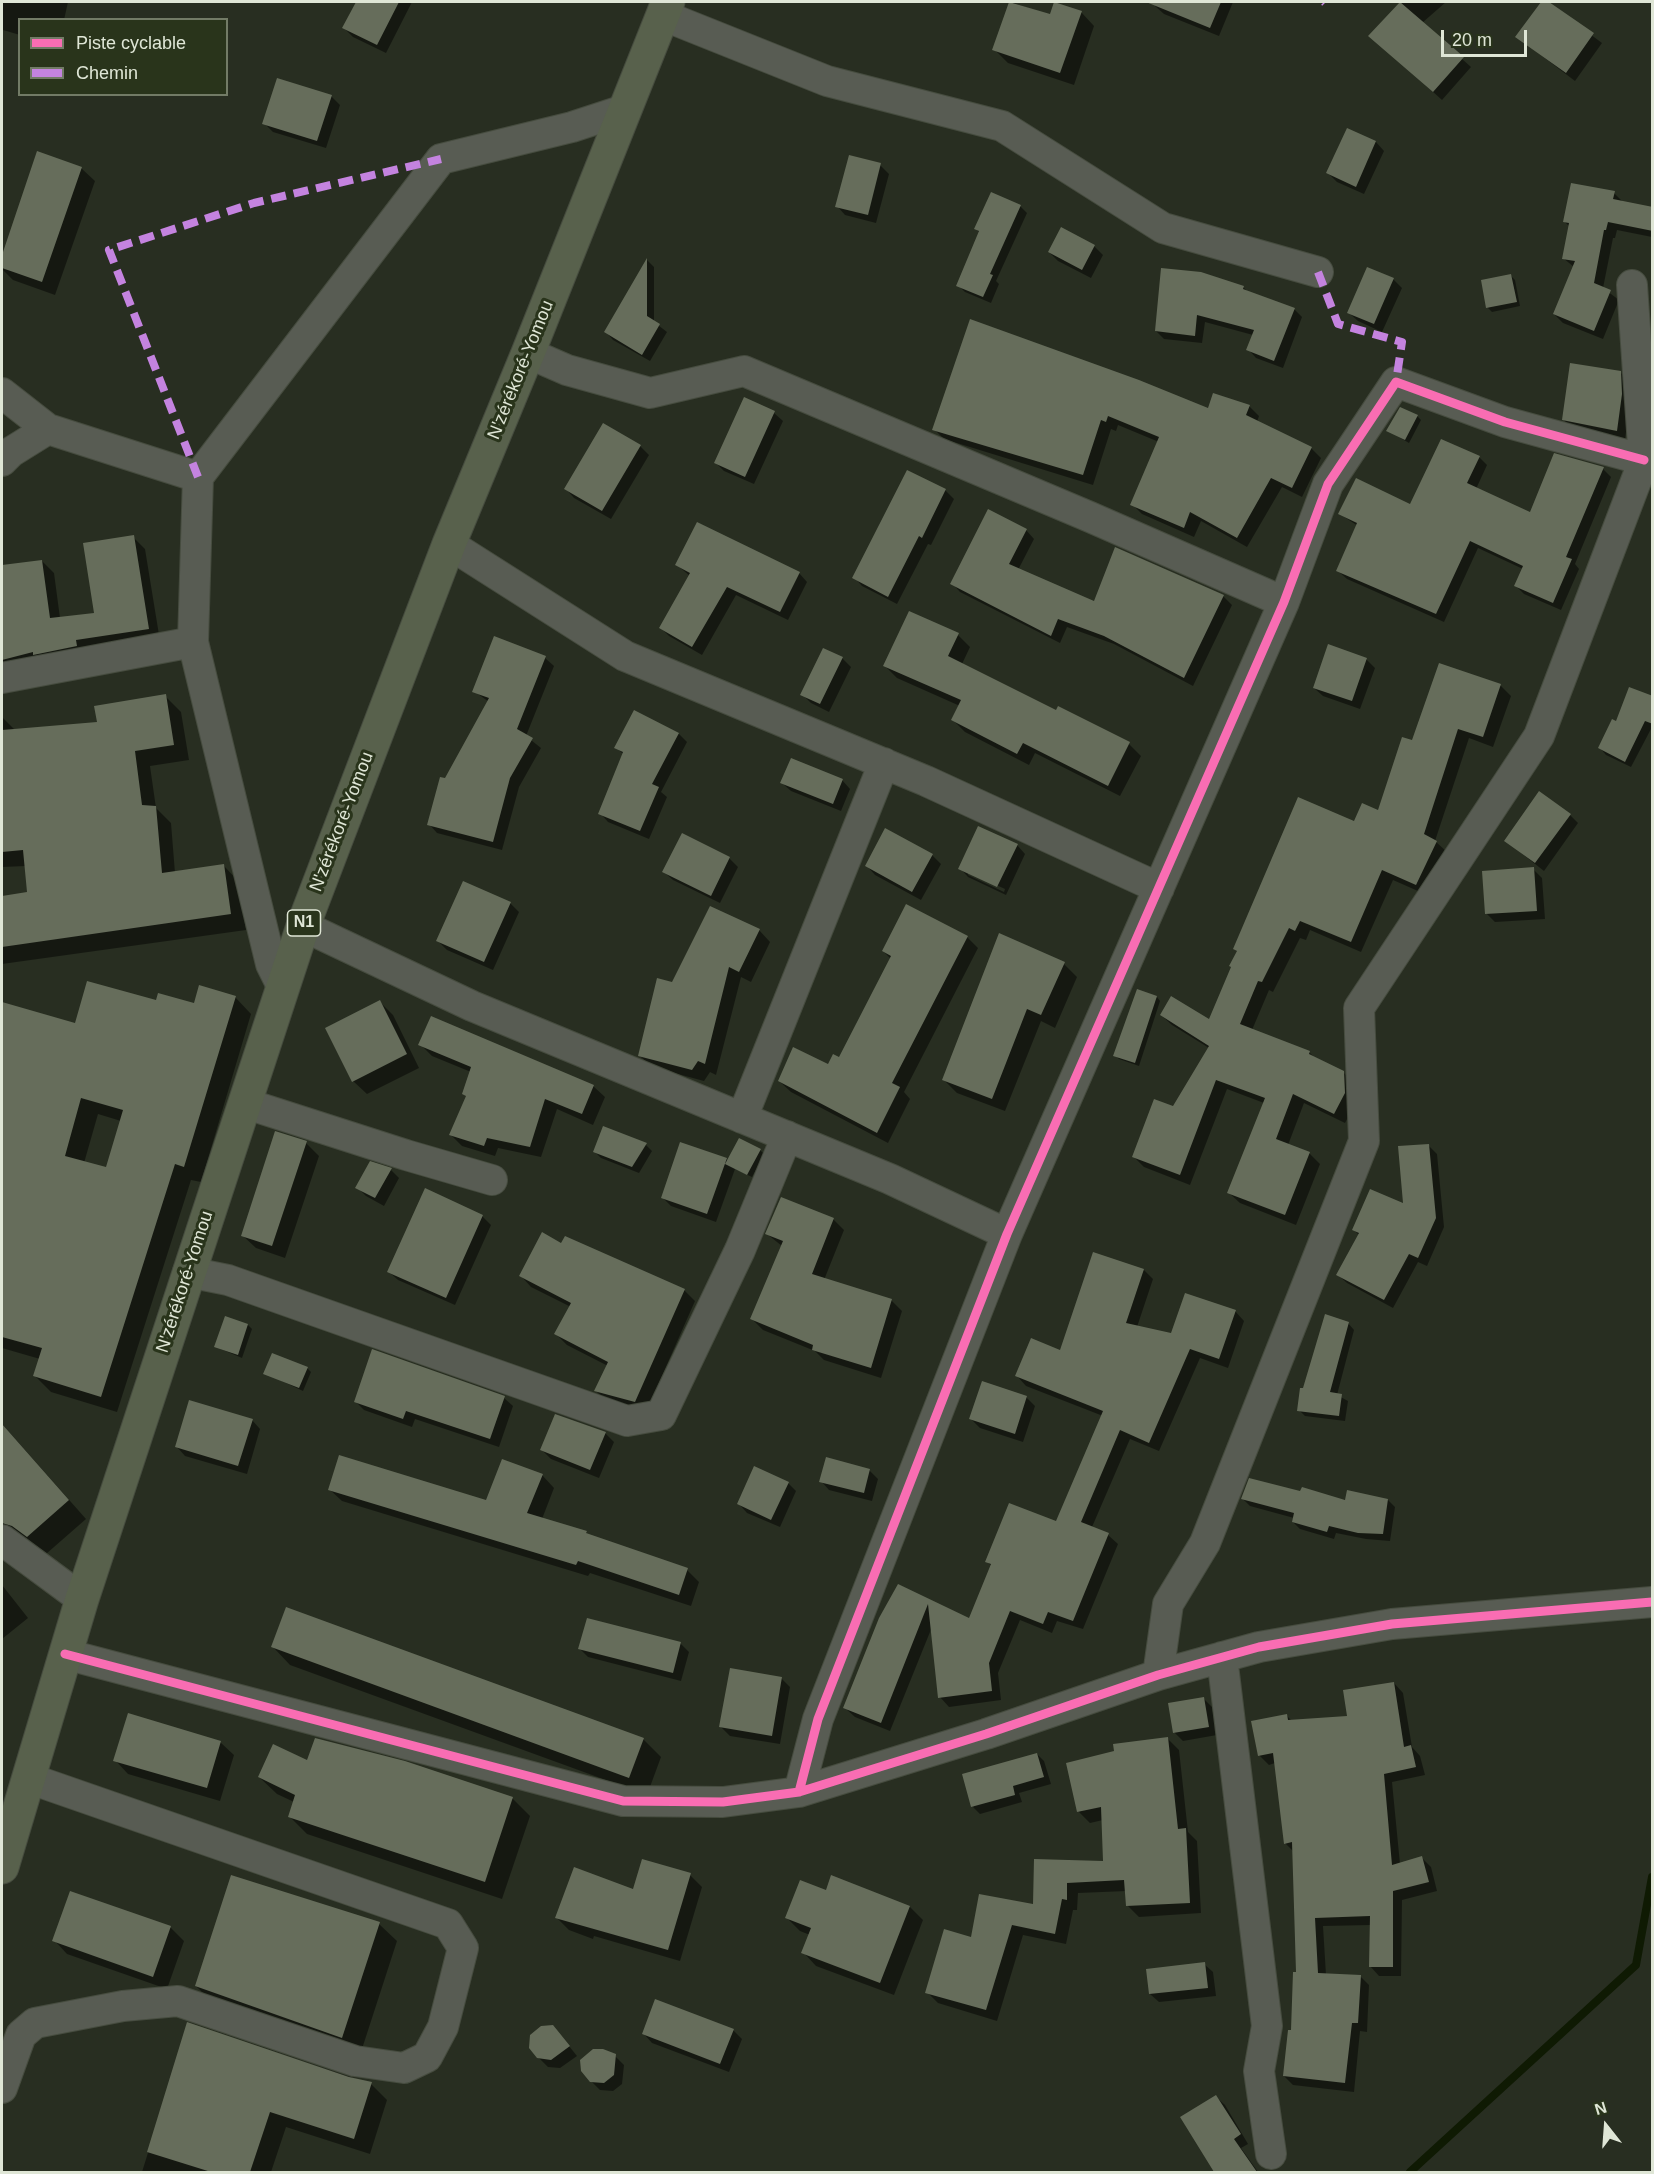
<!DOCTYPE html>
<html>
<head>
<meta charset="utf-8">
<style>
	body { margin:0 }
	#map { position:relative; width:1654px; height:2174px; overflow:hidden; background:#282e21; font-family:Arial,sans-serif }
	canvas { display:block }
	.frame { position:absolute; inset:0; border:3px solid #dfe6d6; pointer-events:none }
	.legend { position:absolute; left:18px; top:18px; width:210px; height:78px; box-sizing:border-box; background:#29341b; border:2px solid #727b66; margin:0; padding:8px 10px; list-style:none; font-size:18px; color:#dfe6d6 }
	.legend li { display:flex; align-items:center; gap:12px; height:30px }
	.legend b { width:30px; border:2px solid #727b66 }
	.north { position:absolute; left:1576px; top:2096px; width:60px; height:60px; -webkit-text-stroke:4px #29341b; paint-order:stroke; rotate:343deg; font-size:16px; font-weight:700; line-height:24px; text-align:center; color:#dfe6d6 }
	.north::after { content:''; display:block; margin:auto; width:21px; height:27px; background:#dfe6d6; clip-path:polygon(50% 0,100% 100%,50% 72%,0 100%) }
	.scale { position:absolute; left:1441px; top:30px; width:86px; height:27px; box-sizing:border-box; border:3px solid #dfe6d6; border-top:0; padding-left:8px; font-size:18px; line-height:21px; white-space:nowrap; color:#dfe6d6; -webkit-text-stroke:4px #29341b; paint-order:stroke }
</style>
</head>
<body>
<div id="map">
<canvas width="1654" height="2174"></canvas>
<div class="frame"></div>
<ul class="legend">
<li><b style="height:8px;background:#f96db3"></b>Piste cyclable</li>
<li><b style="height:8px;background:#c483df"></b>Chemin</li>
</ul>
<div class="north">N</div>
<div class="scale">20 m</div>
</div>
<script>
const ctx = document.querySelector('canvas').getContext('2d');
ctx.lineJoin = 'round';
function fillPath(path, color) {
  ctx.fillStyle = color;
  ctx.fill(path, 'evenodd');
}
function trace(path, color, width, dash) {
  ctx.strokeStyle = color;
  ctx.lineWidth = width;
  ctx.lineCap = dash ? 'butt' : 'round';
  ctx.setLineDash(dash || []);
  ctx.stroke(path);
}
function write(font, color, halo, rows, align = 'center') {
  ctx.font = font + ' Arial,sans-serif';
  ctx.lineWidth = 6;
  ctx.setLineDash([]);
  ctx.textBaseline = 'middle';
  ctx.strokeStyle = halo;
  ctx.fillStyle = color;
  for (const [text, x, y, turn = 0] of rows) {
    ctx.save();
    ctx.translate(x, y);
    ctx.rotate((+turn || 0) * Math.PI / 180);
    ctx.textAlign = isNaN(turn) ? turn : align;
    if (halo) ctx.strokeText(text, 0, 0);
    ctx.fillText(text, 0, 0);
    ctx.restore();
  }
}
fillPath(new Path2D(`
	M2,2H68L64,20H20V35L3,30L2,35Z
	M357,2H412L386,53L353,37L344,28Z
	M1011,2L1051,16L1081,12L1094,26L1074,85L1008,63L994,49Z
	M1157,2H1233L1219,36L1164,14L1155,6Z
	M1401,2H1446L1422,23L1471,67L1442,100L1371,36Z
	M1543,2H1547L1602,43L1575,81L1517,37Z
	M331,96L340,105L326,148L273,132L264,123Z
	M1348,130L1376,142L1384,151L1364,194L1337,182L1328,173Z
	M38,153L81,168L95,181L55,295L13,280L2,269V260Z
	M880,165L889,174L876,223L845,215L837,206Z
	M1614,193L1623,202L1652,208V237L1617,230L1615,238H1613L1603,288L1619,300L1603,339L1563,323L1554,314L1574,267L1563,258L1570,227L1564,221Z
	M1020,206L1027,213L996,281L999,284L991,303L965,292L958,285L980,233L976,229Z
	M1094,246L1103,255L1091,278L1058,261L1049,252Z
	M647,260L654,267V322L667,332L650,361L613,340L606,332Z
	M1511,276L1515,280L1520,306L1492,312L1488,308Z
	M1393,279L1402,288L1382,332L1358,321L1349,313Z
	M1243,287L1248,292L1294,309L1302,317L1283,368L1256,358L1248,349L1253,335L1205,322L1202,343L1164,339L1156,331Z
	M971,321L1209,410L1249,406L1259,416L1257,422L1311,448L1321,458L1302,497L1282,487L1247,547L1201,521L1194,537L1142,514L1132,504L1159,442L1118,425L1116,431L1111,429L1093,485L944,439L934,429Z
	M1620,372L1629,381L1630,403L1625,439L1572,428L1563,419Z
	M774,413L783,421L754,484L724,471L715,462Z
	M1417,416L1421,420L1409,443L1387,430Z
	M640,446L649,455L611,519L574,498L566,489Z
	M1479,457L1487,465L1476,489L1530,514L1603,469L1611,477L1575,564L1579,569L1561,610L1524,594L1516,586L1523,569L1478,548L1444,622L1347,579L1338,571L1358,526L1340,514L1411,506Z
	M907,472L945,490L954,499L931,545L928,544L897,604L862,586L854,577Z
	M1026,530L1034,539L1018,570L1095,603L1223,596L1232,605L1193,686L1114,644L1067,627L1060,643L960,592L952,583Z
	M133,537L145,549L160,641L2,675V566L42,561L54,573L60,618L96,614Z
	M677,565L799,573L807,582L788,620L736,595L702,655L669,636L661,628L690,576Z
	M958,635L970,647L962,664L1057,712L1129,744L1141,756L1120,796L1035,753L1029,765L965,732L953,720L960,706L897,678L885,666Z
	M545,658L554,666L526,736L541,748L519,787L502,850L437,833L429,824L445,780L489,702L474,691Z
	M842,658L851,667L829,712L811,703L802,694Z
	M1366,659L1375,668L1360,709L1323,696L1314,688Z
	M1440,665L1501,686L1511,696L1493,747L1469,738L1435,841L1447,852L1427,895L1393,880L1361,952L1310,930L1306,940L1300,938L1273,992L1269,990L1252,1030L1309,1052L1316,1059L1343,1072L1354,1083L1355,1104L1345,1123L1304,1103L1288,1145L1309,1153L1320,1164L1296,1225L1240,1203L1229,1193L1264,1103L1227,1089L1190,1185L1144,1167L1134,1157L1174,1108L1209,1048L1172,1025L1161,1015L1209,1021L1238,952L1234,949L1355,823L1379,812L1413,742Z
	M165,696L181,712L189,760L150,766L156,808L171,823L175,873L224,866L239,882L246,930L2,964V898L29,894L26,866L2,867V717L16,731L99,723Z
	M1652,698V727L1631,767L1606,755L1600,748L1616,723Z
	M679,734L687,742L661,792L667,797L649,839L608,822L600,813L624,755L616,747Z
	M842,780L850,789L841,811L791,791L782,783Z
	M1570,815L1578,823L1544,871L1506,841Z
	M1017,845L1025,854L1006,895L968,877L960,868ZM968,872L1005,889L1004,892L968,875Z
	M932,855L941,864L921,900L875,875L867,866Z
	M729,858L738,867L720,903L673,880L664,872Z
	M1533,869L1542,878L1545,919L1495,922L1486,913Z
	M510,903L519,912L493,970L447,950L438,941Z
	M759,930L770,942L751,982L741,977L716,1075L710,1072L704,1081L652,1067L640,1056L673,984Z
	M967,937L978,948L904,1092L910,1099L888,1143L791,1092L779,1081L829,1066L839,1059L891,959L883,951Z
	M1064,964L1077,977L1055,1028L1041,1021L1005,1111L957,1093L944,1080Z
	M235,997L251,1014L201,1182L191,1180L117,1412L51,1392L35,1376L40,1359L2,1348V1004L76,1025L157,1002L195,1005ZM98,1114L121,1121L107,1169L84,1163Z
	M1157,997L1160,1001L1139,1066L1119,1059L1115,1055Z
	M380,1002L393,1015L419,1068L367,1094L353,1081Z
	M420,1044L593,1086L605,1097L593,1125L557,1109L541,1157L498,1148L495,1156L462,1146L450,1134L467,1097L471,1072L432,1056Z
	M306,1143L319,1156L285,1258L256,1248L242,1235Z
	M646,1145L652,1151L639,1173L601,1158L595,1152Z
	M1428,1145L1437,1154L1444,1227L1427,1266L1418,1262L1393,1308L1347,1283L1338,1275L1359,1235L1354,1230L1405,1205Z
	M760,1150L764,1154L752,1177L735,1169L716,1222L671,1206L662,1197L726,1159L728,1161Z
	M391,1170L399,1178L384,1206L366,1196L357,1187Z
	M482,1216L491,1225L455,1305L398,1280L389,1272Z
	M833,1219L844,1230L824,1280L891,1300L902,1311L881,1378L824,1360L815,1351L763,1330L752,1319L782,1246L767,1234Z
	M562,1244L684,1290L695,1301L646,1412L607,1401L596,1391L608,1366L567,1345L556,1334L571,1307L531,1287L521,1276Z
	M1144,1270L1153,1279L1137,1327L1172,1335L1235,1311L1244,1321L1228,1368L1200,1358L1159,1451L1130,1439L1092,1527L1108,1535L1118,1544L1083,1629L1057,1621L1052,1633L1020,1620L998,1673L1001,1700L949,1707L940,1697L932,1627L890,1731L855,1717L845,1708L899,1586L970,1620L992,1566L987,1562L1057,1523L1103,1416L1026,1386L1017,1376L1061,1352Z
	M1348,1323L1354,1330L1337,1395L1348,1401L1345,1421L1305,1416L1299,1410L1304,1390Z
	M248,1325L252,1329L242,1358L216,1347Z
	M307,1368L311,1372L303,1391L265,1373Z
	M1026,1397L1035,1406L1023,1442L980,1428L971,1419Z
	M504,1398L513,1406L499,1447L415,1419L412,1427L364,1410L356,1402Z
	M252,1420L260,1429L247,1474L185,1456L177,1447Z
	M2,1424L86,1519L46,1554L18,1541L2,1525Z
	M605,1433L614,1442L599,1478L551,1459L542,1450Z
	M869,1470L878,1479L872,1501L829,1490L821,1481Z
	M542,1475L554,1488L542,1519L687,1570L699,1582L691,1606L590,1573L588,1576L342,1501L329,1489L487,1502Z
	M788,1483L796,1491L780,1527L747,1513L739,1504Z
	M1243,1499L1388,1500L1395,1507L1390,1541L1366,1539L1336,1533L1334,1539L1300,1529L1293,1522L1294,1518L1250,1506Z
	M2,1585L28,1618L2,1639Z
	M680,1643L689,1652L681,1681L588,1657L580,1649Z
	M273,1647L643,1739L661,1757L647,1795L290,1665Z
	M781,1678L790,1687L780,1744L730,1736L721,1727Z
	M1394,1683L1403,1693L1412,1747L1420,1756L1425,1775L1392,1782L1400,1864L1422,1858L1431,1867L1437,1891L1402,1900L1401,1976H1379L1370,1966L1371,1925L1323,1926L1326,1975L1360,1976L1369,1985L1367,2032L1360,2031L1354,2092L1293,2085L1284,2076L1292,2032L1298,1974L1294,1852L1285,1843L1275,1763L1269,1765L1260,1756L1253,1722L1287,1716L1292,1721L1349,1717Z
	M1203,1698L1212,1707L1217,1735L1183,1741L1174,1732Z
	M1167,1738L1179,1750L1188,1832L1197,1841L1201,1913L1139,1917L1127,1905V1891L1078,1893L1077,1910H1073L1066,1944L1023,1935L997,2021L938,2003L927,1992L972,1939L1034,1906L1036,1861L1105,1863L1103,1820L1090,1823L1079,1812L1116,1753Z
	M220,1742L234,1755L220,1801L128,1774L115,1760Z
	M1037,1754L1044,1761L1051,1784L1019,1793L1022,1802L980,1814L973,1807Z
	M308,1762L405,1763L513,1799L530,1816L502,1899L307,1834L290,1817L294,1802L277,1794L259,1777Z
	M690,1875L702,1887L680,1961L594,1936L593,1939L569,1930L557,1918Z
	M827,1892L910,1907L923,1920L894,1995L816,1966L803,1952L810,1935L800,1931L787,1918Z
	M71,1893L171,1928L184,1941L167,1989L67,1954L54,1940Z
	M379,1924L397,1941L360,2055L214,2004L196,1986Z
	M1204,1964L1213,1972L1216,1996L1159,2002L1150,1994Z
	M188,2024L371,2084L387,2100L370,2154L286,2127L271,2172H142Z
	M733,2030L742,2039L729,2072L652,2043L644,2034Z
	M561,2036L577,2056L560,2068L548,2067L538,2057Z
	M615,2056L624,2065L622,2084L613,2091L600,2090L591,2081Z
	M1216,2097L1225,2105L1248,2144L1241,2148L1258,2172H1217L1182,2117Z`), '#0007');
trace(new Path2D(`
	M1410,2172L1636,1965L1652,1877`), '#0f1a03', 8);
fillPath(new Path2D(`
	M356,2H399L377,45L342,28Z
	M1009,2L1050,14L1054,2L1082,11L1060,73L992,50Z
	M1146,2H1221L1210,28Z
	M1400,2L1464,57L1433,92L1368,36Z
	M1541,2H1549L1594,33L1566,73L1515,37Z
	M277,78L332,95L317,141L262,124Z
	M1347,128L1376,141L1356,187L1326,173Z
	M37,151L82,167L42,282L2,268V255Z
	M849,155L881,163L868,215L835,207Z
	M1571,183L1615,191L1613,199L1653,207V231L1608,222L1606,230H1604L1594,283L1611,290L1594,331L1553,314L1575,261L1562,259L1569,223L1563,222Z
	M991,192L1021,205L990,274L993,275L983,297L956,286L979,231L974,229Z
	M1061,227L1095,245L1082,270L1048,252Z
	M647,258V316L660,324L642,355L604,332Z
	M1367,267L1394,278L1374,324L1347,313Z
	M1161,268L1201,272L1244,286L1243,289L1295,308L1274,361L1246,350L1254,330L1197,315L1195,336L1155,331Z
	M1511,274L1517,302L1486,308L1481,280Z
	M970,319L1139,380L1208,408L1213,393L1250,405L1246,415L1312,447L1292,488L1271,478L1237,538L1190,512L1184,528L1130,505L1159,437L1108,416L1106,422L1101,420L1083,475L932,430Z
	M1570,363L1621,371L1622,394L1617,431L1562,420Z
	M744,397L775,411L745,477L714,463Z
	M1400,407L1418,415L1405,440L1386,431Z
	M603,423L641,445L602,511L564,489Z
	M1441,439L1480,456L1467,483L1530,512L1554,453L1604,467L1566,557L1572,559L1553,603L1514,586L1523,566L1470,541L1436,614L1336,571L1357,523L1338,514L1356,478L1410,504Z
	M907,470L946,489L922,538L919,536L888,597L852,578Z
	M988,509L1027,529L1009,564L1094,601L1115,547L1224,595L1184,678L1104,636L1058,619L1051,636L950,584Z
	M697,522L800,572L780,612L727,587L692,647L659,628L690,573L675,565Z
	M134,535L149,629L76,640L77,646L33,655V652L2,660V565L42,560L50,618L94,613L83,543Z
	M909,611L959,633L948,656L1056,710L1058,706L1130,742L1108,786L1023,743L1017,754L951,720L961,700L883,666Z
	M494,636L546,656L517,729L533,738L510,778L493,842L427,825L440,777L445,778L489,698L472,692Z
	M1328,644L1367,658L1352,701L1313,688Z
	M823,648L843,657L820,704L800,695Z
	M1439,663L1501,684L1483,737L1458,729L1424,834L1437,841L1416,885L1382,870L1351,942L1300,921L1295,931L1289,928L1262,982L1258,981L1240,1024L1310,1051L1309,1054L1344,1071L1345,1093L1334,1114L1293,1094L1276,1139L1310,1152L1285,1215L1227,1193L1265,1098L1216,1080L1180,1175L1132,1157L1154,1099L1173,1106L1209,1046L1160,1015L1171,996L1209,1019L1231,967L1229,966L1237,951L1233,949L1298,797L1354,821L1362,803L1378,810L1402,737L1412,740Z
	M1629,687L1653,696V724L1645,721L1625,762L1598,748L1612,719L1616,721Z
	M166,694L174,745L135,751L142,805L156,806L162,873L224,864L231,914L2,947V896L27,892L23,850L2,852V730L97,722L94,706Z
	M634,710L679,733L652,784L659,787L640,831L598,814L623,752L614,748Z
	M791,758L843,779L833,804L780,783Z
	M1539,791L1571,814L1535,863L1504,841Z
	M978,826L1018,844L997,887L958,869Z
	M885,828L933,854L912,892L865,866Z
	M682,833L730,857L711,896L662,872Z
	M1534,867L1537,911L1485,914L1482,871Z
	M463,881L511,902L484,962L436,941Z
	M906,904L968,936L892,1083L900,1087L877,1133L778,1081L793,1047L828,1064L833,1054L839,1057L891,956L882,951Z
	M710,906L760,929L739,972L729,967L705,1064L698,1061L692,1070L638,1056L657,978L672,982Z
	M999,933L1065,962L1041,1015L1027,1009L992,1099L942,1080Z
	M87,981L156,1000L158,993L194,1003L199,985L236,996L184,1167L175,1164L101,1397L33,1376L42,1348L2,1337V1002L75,1023ZM81,1098L123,1110L106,1167L65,1156Z
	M1137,989L1157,996L1135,1063L1113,1056Z
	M380,1000L407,1054L352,1082L325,1028Z
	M431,1016L594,1085L582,1114L545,1099L530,1147L487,1138L484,1146L449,1135L466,1096L462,1094L471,1067L418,1045Z
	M603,1126L647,1143L632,1167L593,1152Z
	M275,1131L307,1141L272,1246L241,1236Z
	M739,1138L761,1149L747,1175L725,1164Z
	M680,1142L727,1158L707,1214L661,1198Z
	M1429,1144L1436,1218L1418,1258L1409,1254L1384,1300L1336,1275L1359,1233L1352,1230L1370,1189L1403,1203L1398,1146Z
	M370,1161L392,1168L375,1198L355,1188Z
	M425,1188L483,1215L446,1298L387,1272Z
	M781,1197L834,1218L812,1274L892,1299L871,1368L812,1350L813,1345L750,1319L783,1241L765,1234Z
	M542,1232L561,1243L565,1236L685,1289L635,1402L594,1391L608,1362L554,1334L571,1303L519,1276Z
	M1093,1252L1144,1269L1126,1323L1171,1333L1185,1293L1236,1310L1219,1359L1190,1349L1149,1443L1120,1430L1081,1522L1109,1533L1073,1621L1048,1612L1043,1624L1010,1611L989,1663L992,1691L938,1698L928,1604L881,1723L843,1708L879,1618L898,1584L969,1618L991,1564L985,1562L1009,1503L1056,1521L1103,1411L1015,1376L1031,1338L1060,1350Z
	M1325,1314L1349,1322L1330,1392L1342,1394L1339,1416L1297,1411L1300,1388H1303Z
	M225,1316L248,1324L238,1355L214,1347Z
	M372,1349L505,1396L490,1439L406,1411L403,1419L354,1402Z
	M272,1353L308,1367L299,1388L263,1374Z
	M982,1381L1027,1396L1015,1434L969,1419Z
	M189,1400L253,1419L238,1466L175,1447Z
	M555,1414L606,1432L590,1470L540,1450Z
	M2,1424L69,1500L27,1537L12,1526L2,1523Z
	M339,1455L486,1500L502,1459L543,1474L527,1513L587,1531L586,1533L688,1568L679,1595L578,1561L576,1565L328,1490Z
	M826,1457L870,1469L864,1493L819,1482Z
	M754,1466L789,1482L771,1520L737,1504Z
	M1249,1478L1300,1491L1302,1487L1345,1500L1347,1490L1388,1499L1383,1534L1358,1533L1329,1526L1327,1532L1292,1522L1294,1513L1241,1499Z
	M286,1607L644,1738L629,1778L271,1647Z
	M587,1618L681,1642L673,1673L578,1649Z
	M730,1668L782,1677L772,1736L719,1727Z
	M1394,1682L1404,1747L1411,1745L1416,1767L1384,1774L1392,1865L1422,1856L1429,1882L1393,1891V1967H1369L1370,1916L1315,1918L1318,1973L1361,1975L1358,2023H1352L1345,2083L1283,2076L1288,2030H1291L1293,1972H1296L1292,1842L1284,1844L1273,1753L1258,1756L1251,1721L1287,1714L1288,1720L1347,1716L1343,1690Z
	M1204,1697L1209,1727L1173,1733L1168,1703Z
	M128,1713L221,1741L207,1788L113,1761Z
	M1168,1737L1178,1829L1186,1828L1190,1903L1126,1906L1124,1880L1067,1883V1900L1062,1899L1055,1934L1012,1925L986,2010L925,1993L944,1929L971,1937L979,1894L1033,1904L1034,1859L1103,1861L1101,1807L1077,1812L1066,1763L1114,1751L1113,1744Z
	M315,1738L405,1761L513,1797L485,1882L288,1817L295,1795L258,1777L273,1744L307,1760Z
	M1037,1753L1044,1777L1013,1786L1015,1795L971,1807L962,1774Z
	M642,1859L691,1873L668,1950L555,1918L574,1867L633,1889Z
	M231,1875L380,1922L342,2038L195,1986Z
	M831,1875L910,1906L880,1983L801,1953L811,1928L785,1918L800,1880L826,1890Z
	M70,1891L171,1926L153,1977L52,1941Z
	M1205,1962L1208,1988L1149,1994L1146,1969Z
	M655,1999L734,2029L720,2064L642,2034Z
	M187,2022L349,2077L372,2082L354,2139L270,2112L250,2172H211L147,2152Z
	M553,2025L570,2046L551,2060L537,2058L529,2048L530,2035L541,2026Z
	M593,2049H603L616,2054L614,2075L604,2083L590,2082L581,2071L580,2060Z
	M1216,2095L1241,2134L1234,2139L1257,2172H1214L1180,2117Z`), '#666d5b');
const minor = new Path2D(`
	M662,15L827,81L1002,126L1163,228L1318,272
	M528,353L567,370L650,393L744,371L1090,517L1284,602
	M2,393L48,429L198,477
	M2,461L11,452L48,429
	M449,544L625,656L926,781L1159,888
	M2,678L193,642
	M303,926L472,1006L890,1179L1007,1234
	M283,988L271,964L193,642L198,477L441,159L572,127L624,110
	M244,1103L406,1155L492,1180
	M742,1118L884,763
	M188,1272L228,1280L627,1421L661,1415L740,1250L787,1136
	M2,1540L82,1599
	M65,1654L623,1801L723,1802L799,1792L986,1734L1158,1675L1259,1647L1392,1624L1652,1602
	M1222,1657L1267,2026L1259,2071L1271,2154
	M1158,1675L1168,1604L1205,1543L1364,1141L1359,1008L1539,736L1644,460L1632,285
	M799,1792L818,1719L1007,1234L1284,602L1328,484L1396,382L1505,422L1644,460
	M2,2088L21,2035L35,2023L123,2006L178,2001L355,2061L404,2068L427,2057L443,2027L463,1948L448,1924L28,1778`);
const highway = new Path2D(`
	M2,1867L82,1599L303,926L449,544L528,353L668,2`);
trace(minor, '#464c3f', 32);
trace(highway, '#464c3f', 35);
trace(minor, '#585c53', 30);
trace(highway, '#58614c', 33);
trace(new Path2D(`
	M1324,2L1325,3
	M1318,272L1338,324L1402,342L1396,382
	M198,477L109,250L254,203L441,159`), '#c483df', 8, [15, 8]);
trace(new Path2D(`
	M65,1654L623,1801L723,1802L799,1792L986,1734L1158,1675L1259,1647L1392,1624L1652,1602
	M799,1792L818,1719L1007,1234L1284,602L1328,484L1396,382L1505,422L1644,460`), '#f96db3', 9);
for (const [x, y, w] of [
	[304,923,33]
]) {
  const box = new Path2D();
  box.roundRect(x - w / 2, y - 13, w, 26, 4.5);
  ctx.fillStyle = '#29341b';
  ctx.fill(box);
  trace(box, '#dfe6d6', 1.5);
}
write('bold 16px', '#dfe6d6', null, [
	["N1",304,923]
]);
write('18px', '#dfe6d6', '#29341b', [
	["N'zérékoré-Yomou",521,370,-68],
	["N'zérékoré-Yomou",342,822,-69],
	["N'zérékoré-Yomou",185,1282,-72]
]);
</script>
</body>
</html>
